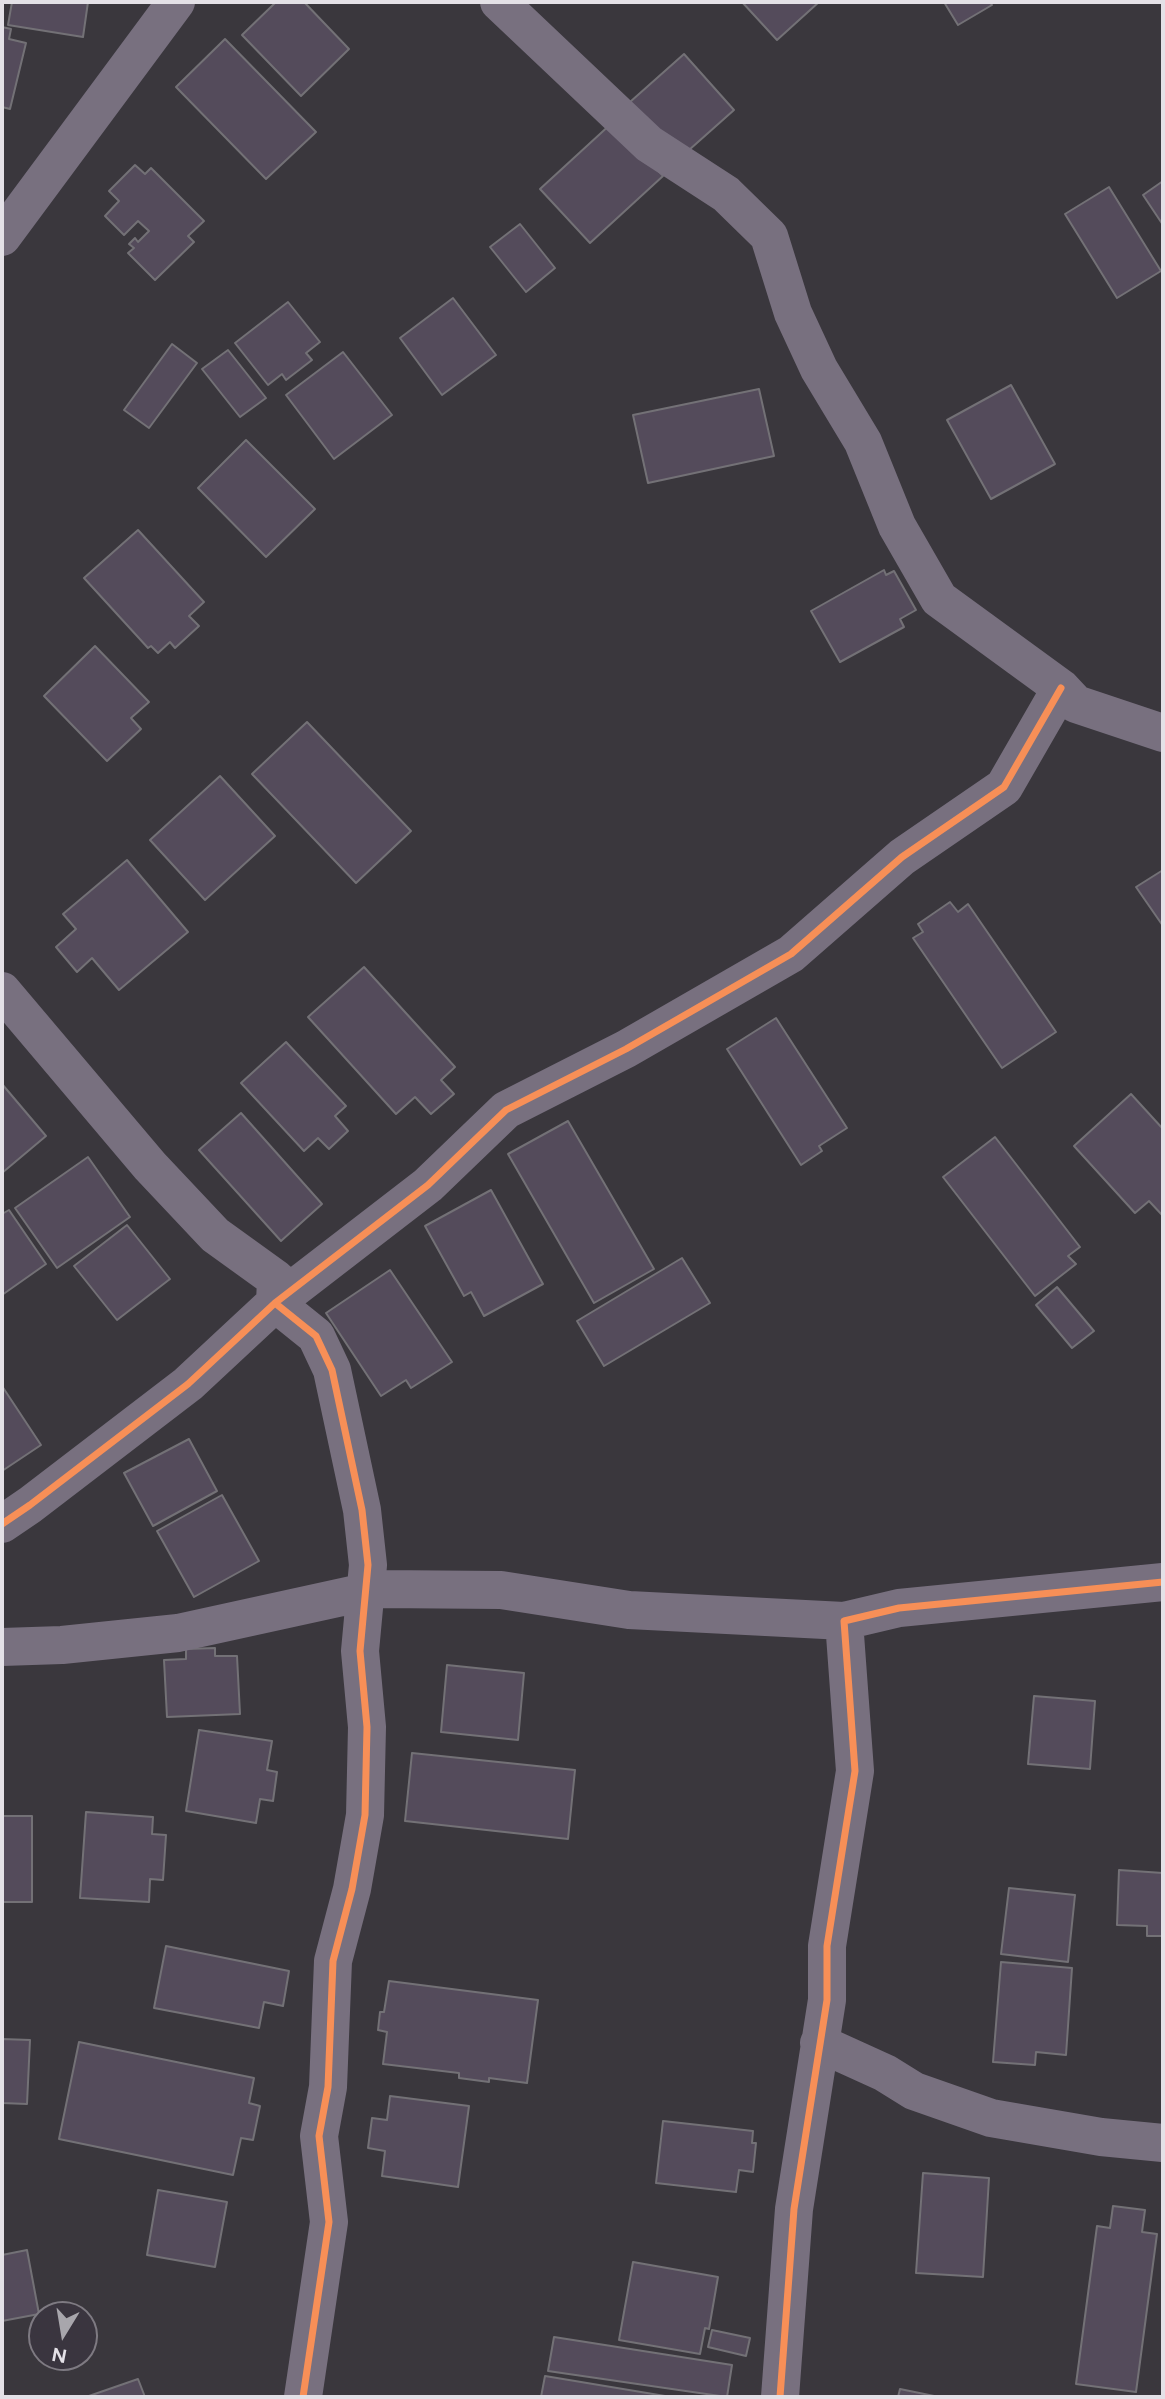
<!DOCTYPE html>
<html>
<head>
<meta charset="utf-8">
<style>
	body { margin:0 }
	#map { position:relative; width:1165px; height:2399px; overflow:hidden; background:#3a373d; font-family:Figtree,sans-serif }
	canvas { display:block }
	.frame { position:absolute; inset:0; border:4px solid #e4e1e7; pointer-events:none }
	.north { position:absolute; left:28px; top:2301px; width:70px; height:70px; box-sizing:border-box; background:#3a353f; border:2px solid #7e7a82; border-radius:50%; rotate:191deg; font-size:19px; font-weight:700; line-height:28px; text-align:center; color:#e4e1e7 }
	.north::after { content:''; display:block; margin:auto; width:24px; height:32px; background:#a8a6ac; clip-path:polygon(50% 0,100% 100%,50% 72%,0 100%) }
</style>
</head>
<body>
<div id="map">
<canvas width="1165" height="2399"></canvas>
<div class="frame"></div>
<div class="north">N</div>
</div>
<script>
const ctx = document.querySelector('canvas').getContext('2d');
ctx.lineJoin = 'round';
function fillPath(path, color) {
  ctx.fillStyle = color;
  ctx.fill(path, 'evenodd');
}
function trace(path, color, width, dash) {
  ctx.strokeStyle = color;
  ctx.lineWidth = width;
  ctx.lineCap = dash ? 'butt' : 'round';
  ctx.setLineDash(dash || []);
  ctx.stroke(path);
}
const building = new Path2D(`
	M12,2H88L83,37L8,25Z
	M276,2H304L349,49L301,96L242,35Z
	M742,2H819L777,40Z
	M944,2H990L992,5L958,25Z
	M2,27L11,29L9,39L26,43L10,109L2,107Z
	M225,39L316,132L266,179L176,87Z
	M684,54L734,110L680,158L630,102Z
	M613,122L663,176L590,243L540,189Z
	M135,165L145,174L151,168L204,221L188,236L194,242L155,280L128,253L134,248L129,244L135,238L138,242L149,231L138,221L124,235L105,216L119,201L109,191Z
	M1163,181V225L1143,195Z
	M1109,187L1161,271L1117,298L1065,214Z
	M520,224L555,268L526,292L490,247Z
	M453,298L496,355L442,395L400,338Z
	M288,302L320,342L306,353L312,360L286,380L282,374L268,385L235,343Z
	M172,344L197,363L149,428L124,410Z
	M228,350L266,398L240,417L202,369Z
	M343,352L392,415L334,459L286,395Z
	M1011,385L1055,464L991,499L947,420Z
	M759,389L774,456L648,483L633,415Z
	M246,440L315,509L266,557L198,488Z
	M138,530L204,602L189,616L199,626L175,648L170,642L158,653L151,646L148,648L84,578Z
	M884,570L886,575L894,571L916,610L900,619L904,627L840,662L811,611Z
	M95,646L149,702L131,718L141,729L107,761L44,696Z
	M307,722L411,831L356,883L252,774Z
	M220,776L275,836L205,900L150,840Z
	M127,860L188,932L119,990L92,958L77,972L56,947L76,929L63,914Z
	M1163,870V926L1136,887Z
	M950,902L958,912L968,904L1056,1032L1002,1068L913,938L923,932L918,924Z
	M364,967L455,1067L441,1080L454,1094L431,1114L415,1097L396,1114L308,1017Z
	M776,1018L847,1128L819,1146L822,1151L801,1165L727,1049Z
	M286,1042L346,1106L335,1116L348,1131L329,1149L318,1138L304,1151L241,1083Z
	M2,1084L46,1136L2,1173Z
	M1131,1094L1163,1129V1216L1149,1201L1135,1213L1074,1146Z
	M241,1113L322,1204L281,1241L199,1150Z
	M568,1121L654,1269L594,1303L508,1154Z
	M995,1137L1080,1247L1068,1256L1076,1264L1035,1296L943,1177Z
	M88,1157L130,1217L57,1268L15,1208Z
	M491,1190L543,1284L484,1316L471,1292L464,1296L425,1226Z
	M9,1210L46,1264L2,1295V1214Z
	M127,1225L170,1279L117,1320L74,1266Z
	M682,1258L710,1303L604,1366L577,1321Z
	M390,1270L452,1362L411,1388L406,1380L381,1396L326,1313Z
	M1057,1287L1094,1331L1072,1348L1036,1305Z
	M2,1386L41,1445L2,1471Z
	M189,1439L217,1491L153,1526L124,1473Z
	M222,1495L259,1561L194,1597L157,1531Z
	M215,1648V1656H237L240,1714L167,1717L164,1660L186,1659V1649Z
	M447,1665L524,1673L518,1740L441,1732Z
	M1034,1696L1095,1701L1090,1769L1028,1764Z
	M199,1730L272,1741L267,1770L277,1772L273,1801L260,1799L256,1823L186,1811Z
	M412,1753L575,1770L568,1839L405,1821Z
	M86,1812L153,1817L152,1834L166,1835L163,1880L150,1879L149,1902L80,1898Z
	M2,1816H32V1902H2Z
	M1119,1870L1163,1873V1936H1147V1926L1117,1925Z
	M1009,1888L1075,1895L1068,1962L1001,1954Z
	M166,1946L289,1971L283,2006L264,2002L259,2028L154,2008Z
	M1001,1962L1072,1968L1066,2055L1036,2052L1035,2065L993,2062Z
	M389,1981L538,2000L527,2083L489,2078V2082L459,2078V2073L383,2064L387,2032L378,2030L380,2012H384Z
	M2,2039L30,2040L27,2104L2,2103Z
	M79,2042L254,2078L249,2103L260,2106L253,2140L241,2138L233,2175L59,2139Z
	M390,2096L469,2106L458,2187L382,2176L385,2151L368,2148L372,2118L387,2120Z
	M663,2121L753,2131L752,2143H756L753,2172L739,2170L736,2192L656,2183Z
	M923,2173L989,2178L983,2277L916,2273Z
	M158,2190L227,2202L215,2267L147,2255Z
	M1113,2206L1145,2210L1142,2232L1157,2234L1136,2392L1076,2384L1097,2226L1110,2228Z
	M27,2250L39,2314L2,2321V2255Z
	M633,2262L718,2277L709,2329L705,2328L700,2354L619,2340Z
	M712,2330L750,2338L746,2356L708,2347Z
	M554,2337L732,2365L727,2397L548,2371Z
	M545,2376L671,2397H541Z
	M138,2379L145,2397H86Z
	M900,2389L939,2397H898Z`);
fillPath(building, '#544b5b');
trace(building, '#737176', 2);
trace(new Path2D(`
	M499,2L649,144L726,194L769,236L793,313L819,369L863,442L897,526L939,599L1061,688L1076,704L1163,733
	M2,237L176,2
	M2,991L150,1166L215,1235L276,1279L275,1303
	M275,1303L316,1336L332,1370L362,1510L368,1565L360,1651L367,1727L365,1815L352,1889L333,1961L328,2087L319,2136L329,2222L303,2397
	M2,1524L30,1505L188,1384L275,1303L428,1185L506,1110L626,1049L791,954L902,857L1004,787L1061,688
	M2,1647L62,1645L178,1633L379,1589L501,1590L629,1610L844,1621
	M819,2043L885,2073L914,2091L991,2118L1101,2137L1163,2143
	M780,2397L794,2209L827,2000V1946L855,1771L844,1621L899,1608L1163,1582`), '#78707f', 38);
trace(new Path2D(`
	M275,1303L316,1336L332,1370L362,1510L368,1565L360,1651L367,1727L365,1815L352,1889L333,1961L328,2087L319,2136L329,2222L303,2397
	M2,1524L30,1505L188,1384L275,1303L428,1185L506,1110L626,1049L791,954L902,857L1004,787L1061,688
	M780,2397L794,2209L827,2000V1946L855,1771L844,1621L899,1608L1163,1582`), '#f78f57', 7);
</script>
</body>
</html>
